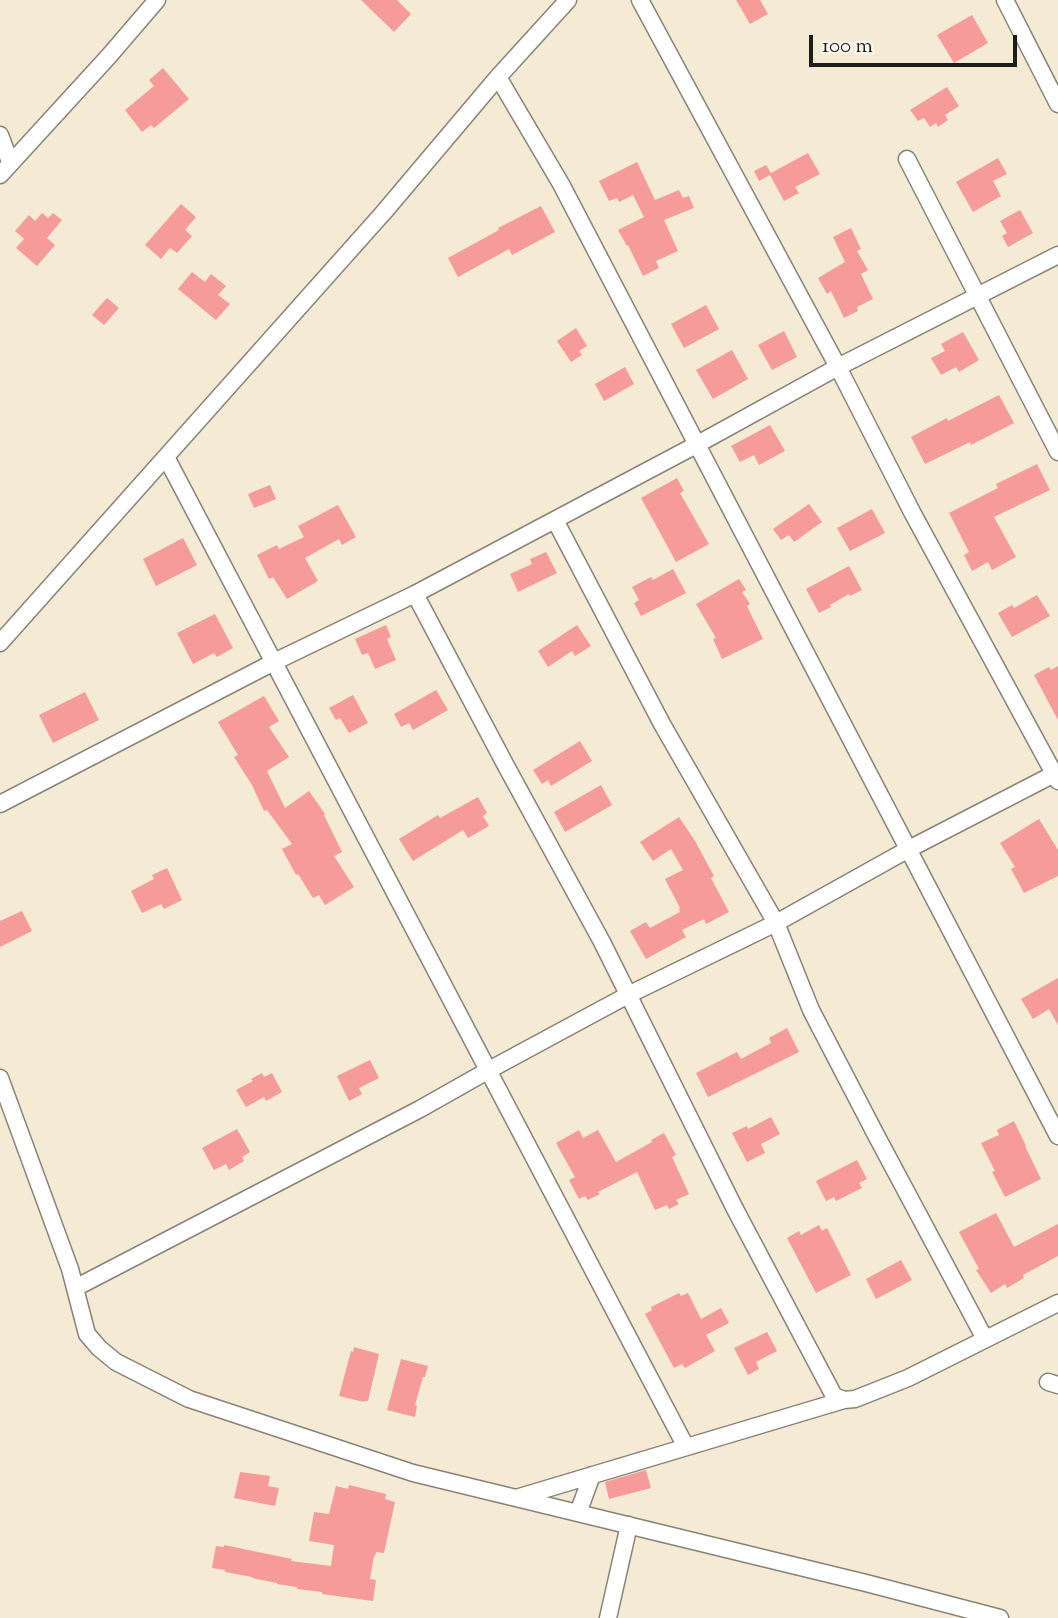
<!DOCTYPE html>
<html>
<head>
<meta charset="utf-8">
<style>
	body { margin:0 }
	#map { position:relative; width:1058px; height:1618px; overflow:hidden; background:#f5ead4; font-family:"Sorts Mill Goudy",serif }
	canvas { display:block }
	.scale { position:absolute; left:809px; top:35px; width:208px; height:32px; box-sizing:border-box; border:4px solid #1c1c1c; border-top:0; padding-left:9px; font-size:21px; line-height:24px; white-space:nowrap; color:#1c1c1c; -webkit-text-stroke:5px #fbf7ec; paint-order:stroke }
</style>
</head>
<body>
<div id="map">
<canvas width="1058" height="1618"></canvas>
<div class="scale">100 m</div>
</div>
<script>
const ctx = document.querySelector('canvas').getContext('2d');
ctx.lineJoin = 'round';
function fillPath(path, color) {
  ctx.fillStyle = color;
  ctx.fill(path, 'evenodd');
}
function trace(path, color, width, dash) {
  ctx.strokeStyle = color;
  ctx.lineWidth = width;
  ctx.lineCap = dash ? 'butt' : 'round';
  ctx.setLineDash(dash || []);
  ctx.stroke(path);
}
fillPath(new Path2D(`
	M361,0H397L411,14L394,32Z
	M736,0H760L768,14L750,24Z
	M972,15L988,43L954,63L937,35Z
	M163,68L189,99L154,128L151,125L142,132L125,110L154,86L149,80Z
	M947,87L959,106L945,115L948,120L938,127L936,123L930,127L924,118L918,121L910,110Z
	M808,153L820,174L795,187L799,193L784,201L770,175L759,181L754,171L766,165L771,173Z
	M998,158L1007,174L993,181L1001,196L973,212L956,182Z
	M637,162L655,200L679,190L683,198L689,196L694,208L664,220L678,251L656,261L659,268L643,276L628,245L627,246L618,230L644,217L633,195L619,202L617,198L609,201L599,181Z
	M181,204L196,217L185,230L192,236L177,253L170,248L161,259L145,245Z
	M541,206L555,232L512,255L509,249L458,277L448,258L499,230L498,228Z
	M1020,210L1033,233L1008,247L1002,236L1007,233L1000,221Z
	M42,213L48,218L53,213L62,220L47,238L55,245L37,266L16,248L24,239L15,231L29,215L35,221Z
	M851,228L861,249L857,251L868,270L861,274L873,299L857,307L858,311L844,318L831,291L827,294L818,278L845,262L833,237Z
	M192,272L205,282L211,274L226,286L218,295L230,304L216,320L178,289Z
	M107,298L119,308L104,325L92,315Z
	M706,305L719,329L684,348L671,324Z
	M576,328L587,346L579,351L582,355L571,362L557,341Z
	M784,331L797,357L772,370L758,345Z
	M963,332L979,360L959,372L956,367L941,375L931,358L945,351L941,344Z
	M732,350L748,379L713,399L696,370Z
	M625,367L634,384L604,401L595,384Z
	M999,395L1014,423L971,445L970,442L925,464L911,437L947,418L948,421Z
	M770,425L785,451L759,465L754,455L740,462L731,446Z
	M1037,464L1050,490L994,517L1016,557L992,570L988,562L972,571L964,555L969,552L949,513L998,488L996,484Z
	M677,478L684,491L680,493L709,544L676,562L641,498Z
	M270,485L276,499L254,508L248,494Z
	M809,504L822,522L794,542L789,535L781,540L773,529Z
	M338,505L356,537L342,545L339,539L305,558L318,581L287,599L273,577L269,579L257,555L277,545L279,549L304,537L298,526Z
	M872,509L885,533L850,551L837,528Z
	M183,538L197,565L156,586L143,559Z
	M546,552L557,573L518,592L510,574L532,564L530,559Z
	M849,566L862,590L850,596L849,594L830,605L831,607L819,613L806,589Z
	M673,569L686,593L641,616L634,603L639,600L632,587L651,577L653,580Z
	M739,579L746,590L742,592L750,604L747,606L763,639L722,659L713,639L716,638L696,604Z
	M1037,595L1050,616L1012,637L998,613L1012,605L1014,608Z
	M215,614L233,648L217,657L214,653L193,664L177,633Z
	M386,625L391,637L387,639L396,660L375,669L368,653L362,655L355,639Z
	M577,625L591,646L575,656L572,651L548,667L538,651Z
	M1058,666V720L1034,675L1049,667L1051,670Z
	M436,690L448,710L413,730L409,723L401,727L394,714Z
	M85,692L99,720L53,743L39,715Z
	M353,695L368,723L349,733L340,718L336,720L329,708Z
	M264,696L279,721L269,727L289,757L267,771L285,808L309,791L325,814L324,815L342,852L334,856L354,887L325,905L319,895L313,898L298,874L296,875L282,849L292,844L267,810L264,811L252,785L234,757L238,755L218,722Z
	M580,741L592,761L551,786L548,780L542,784L533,770Z
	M601,785L612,805L565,832L554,812Z
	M478,797L487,813L483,816L489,826L468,838L463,830L413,861L399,839L438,815L440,818Z
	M679,817L695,841L714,876L711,878L729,912L706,924L704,919L682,930L686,937L646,959L630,931L646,922L650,928L680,912L679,909L680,908L665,879L683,870L671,849L653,861L640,842Z
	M1039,819L1058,850V876L1024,893L1011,869L1015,867L1000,843Z
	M167,868L182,900L164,909L161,904L142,913L131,891L154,879L152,875Z
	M22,911L32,931L0,947V921Z
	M1058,978V1025L1049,1009L1033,1019L1021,999Z
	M787,1028L799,1052L708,1097L696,1073L737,1052L741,1059L771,1043L769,1038Z
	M370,1060L379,1078L359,1088L362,1094L349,1101L337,1076Z
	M262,1073L264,1077L272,1073L282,1092L266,1101L264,1097L246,1107L236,1090L253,1081L251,1079Z
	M771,1117L780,1134L761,1144L765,1153L747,1162L732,1133L747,1126L748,1129Z
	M1014,1121L1026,1146H1025L1041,1179L1005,1197L992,1172L995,1171L981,1143L999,1135L997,1130Z
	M237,1129L250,1152L242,1157L244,1161L229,1170L226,1164L214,1170L202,1148Z
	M579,1130L583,1138L598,1130L616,1162L652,1142L651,1140L664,1133L676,1155L672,1157L689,1194L676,1200L679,1204L669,1209L667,1205L655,1210L637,1172L598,1192L600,1194L588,1200L585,1196L579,1199L569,1180L575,1177L556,1143Z
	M857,1160L867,1179L859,1183L862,1188L836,1201L834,1197L826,1201L816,1181Z
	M996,1213L1014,1247L1058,1224V1256L1023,1275L1024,1278L1007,1288L1005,1284L991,1293L976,1270L979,1269L959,1232Z
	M819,1225L822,1231L827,1228L851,1275L816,1293L787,1238L799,1231L801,1235Z
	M901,1260L912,1280L876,1299L866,1279Z
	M679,1293L681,1296L688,1293L701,1319L721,1308L729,1323L706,1335L715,1351L685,1368L682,1364L674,1368L645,1314L652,1310L651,1307Z
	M767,1332L777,1351L756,1362L759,1369L748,1375L734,1348Z
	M354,1347L379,1354L368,1401H364V1402L339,1396L351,1351L353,1352Z
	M401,1359L428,1366L425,1377H423L415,1405L417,1406L415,1417L387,1410Z
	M646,1470L651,1488L609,1499L605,1482Z
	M240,1472L270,1476L268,1486L279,1488L275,1506L234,1498Z
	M349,1485L386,1494L385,1499L395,1502L384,1553L376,1552L375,1556H374L370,1579L376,1580L373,1601L322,1594V1592L297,1589V1587L277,1584V1583L252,1578V1577L225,1572V1570L212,1568L216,1546L224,1547V1545L292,1559L291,1561L331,1566L334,1545L309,1541L314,1512L329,1514L336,1486L348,1489Z`), '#f59b9a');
const minor = new Path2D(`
	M640,0L838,367L912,512L1058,781
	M1005,0L1058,104
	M498,77L561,184L1058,1136
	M0,135L10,162
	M907,159L1058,452
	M0,175L109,56L157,0
	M166,457L686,1447
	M555,520L662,724L776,923L811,1010L876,1135L985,1339
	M415,594L505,764L602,942L735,1209L834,1396L844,1400
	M0,643L384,212L498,77L568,0
	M0,804L274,662L415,594L696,445L838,367L1058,255
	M0,1078L70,1269L87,1334L99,1348L116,1362L189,1399L413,1473L866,1583L1000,1618
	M75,1288L420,1109L489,1070L628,995L776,923L907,850L1058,772
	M1048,1382L1058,1385
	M516,1498L844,1400L855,1399L908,1378L1058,1303
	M578,1513L592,1475
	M608,1618L629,1525`);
trace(minor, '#888378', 19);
trace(minor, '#fff', 16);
</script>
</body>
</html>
